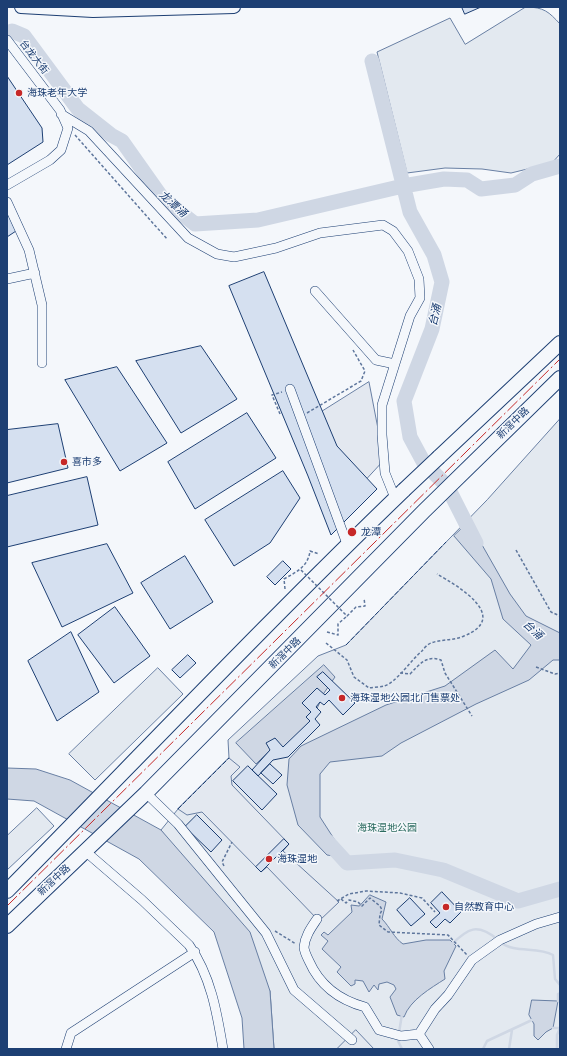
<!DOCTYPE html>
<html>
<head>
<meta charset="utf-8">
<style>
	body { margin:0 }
	#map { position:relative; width:567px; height:1056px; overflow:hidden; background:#f4f7fb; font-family:"Asap Condensed",sans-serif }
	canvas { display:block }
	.frame { position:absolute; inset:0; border:8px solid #1d3f73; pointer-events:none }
</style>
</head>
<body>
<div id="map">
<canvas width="567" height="1056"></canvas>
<div class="frame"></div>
</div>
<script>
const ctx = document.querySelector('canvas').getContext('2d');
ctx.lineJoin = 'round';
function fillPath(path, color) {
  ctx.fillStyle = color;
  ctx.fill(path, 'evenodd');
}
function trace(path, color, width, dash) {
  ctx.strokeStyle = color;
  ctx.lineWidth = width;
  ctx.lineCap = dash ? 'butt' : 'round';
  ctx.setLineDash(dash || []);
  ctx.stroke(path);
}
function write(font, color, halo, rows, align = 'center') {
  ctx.font = font + ' "Asap Condensed","Noto Sans SC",sans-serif';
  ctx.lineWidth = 3;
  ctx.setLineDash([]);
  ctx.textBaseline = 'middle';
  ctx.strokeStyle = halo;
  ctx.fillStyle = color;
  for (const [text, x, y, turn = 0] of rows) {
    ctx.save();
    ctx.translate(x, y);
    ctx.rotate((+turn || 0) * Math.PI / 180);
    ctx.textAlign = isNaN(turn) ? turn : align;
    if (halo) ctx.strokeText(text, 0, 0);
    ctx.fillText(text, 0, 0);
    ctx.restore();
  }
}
const green = new Path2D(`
	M526,7C544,7 549,12 560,24V154L552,163L511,173L482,169L445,168L407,173L377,52L450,18L465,44Z
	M560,419V1049H274L270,991L161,830L178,809L229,758L228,740L318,656L346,645L487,500Z
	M158,668L183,694L95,780L69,754Z
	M37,808L54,826L7,870V836Z`);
fillPath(green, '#e3e9f0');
trace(green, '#687fa3', 1);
const parking = new Path2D(`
	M369,382L384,460L349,498L315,416Z
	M229,758L240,767L231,776L232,785L289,844L283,851L339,902L319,921L267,867L261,872L202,812L187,815L178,809Z
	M356,1030L374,1049H337Z`);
fillPath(parking, '#e3e8f0');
trace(parking, '#687fa3', 1);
const water = new Path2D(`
	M469,522L510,594L526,616L560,633V660H553L529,680L476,704L401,743L382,756L330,762L320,774V817L338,845L341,857L327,855L298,825L287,785L289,759L301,746L386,705L445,686L495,650L513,669L531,645L503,619L491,579L454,536Z
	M324,665L335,677L324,693L311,722L285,750L269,751L256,764L236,743Z
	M7,768L36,769L70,780L161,830L250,932L270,991L274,1049H244L242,1018L214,932L139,859L34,801L7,799Z
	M370,895L386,902L382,919C390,927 394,938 403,944L426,940H450L456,946L444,971L445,979C431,988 410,1000 404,1017L397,1015L390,997L396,989L394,985L387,982L379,984L378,990L374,985L369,992L363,981L355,980V984L351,986L337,972L341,967L322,949L328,941L321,935L324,932L328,935L352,912L351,905L359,906Z
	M532,1000L558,1001L553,1028L546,1032L538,1040L534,1036V1024L529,1015Z`);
fillPath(water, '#cfd7e4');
trace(water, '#687fa3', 1);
trace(new Path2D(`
	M500,942C515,954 537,946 553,955L555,979L560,985
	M451,945C468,928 477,923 497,939
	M558,1001V994L560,993
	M553,1028H560L557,1035V1049
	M399,1033L402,1014
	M398,1037V1041L402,1049
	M483,1049L487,1041L532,1020
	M509,1049L512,1030`), '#cfd7e4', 2.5);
trace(new Path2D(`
	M12,31L24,36L78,109L111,135L122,141L163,199L195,224L258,220L403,186L444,179L467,180L481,189L515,185L532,174L560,166
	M372,61L410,212L434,255L442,282L432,329L404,401L410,437L424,463L447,486L476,543
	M327,841L347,863L395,860L443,870L518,901L560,889`), '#cfd7e4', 15);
const building = new Path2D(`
	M462,7H481L465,14Z
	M7,76L42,128L43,142L7,165Z
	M7,212L16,231L7,237Z
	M264,272L337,446L377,489L331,535L308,476L229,286Z
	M201,346L237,399L181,433L136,361Z
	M117,367L167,443L120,471L65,380Z
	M247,413L276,458L195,509L168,462Z
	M58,424L68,468L7,483V430Z
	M283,471L300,498L270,543L234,566L205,520Z
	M87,477L98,525L7,547V496Z
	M107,544L133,593L62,627L32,563Z
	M185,556L213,602L170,629L141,583Z
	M283,561L291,569L275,585L267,577Z
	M115,607L150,656L114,683L78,635Z
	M71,632L99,692L57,721L28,661Z
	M188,655L196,663L180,678L172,670Z
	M323,672L355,703L343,715L329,700L324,705L320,702L316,707L321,712L315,719L320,725L288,757L273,760L258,776L252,770L270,750L266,743L275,738L283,747L310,721L306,717L311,712L302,703L317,688L325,695L330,690L317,677Z
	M270,764L282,775L273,784L261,773Z
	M248,766L277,794L262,810L233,781Z
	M197,815L222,840L211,852L185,827Z
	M284,839L289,844L261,872L256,867Z
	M442,892L461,912L450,923L445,919L436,928L430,922L440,913L431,903Z
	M410,898L425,914L411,926L397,910Z`);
fillPath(building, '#d5e0f0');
trace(building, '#1d3f73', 1);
const minor = new Path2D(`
	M7,40L60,110L68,128L61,150L50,160L7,185
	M61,114L89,131L188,238L217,254L234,257L276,248L320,233L383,225L393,231L408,251L419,279L420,298L410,316L382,405V435L385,473L395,498
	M7,202L29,250L42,305V363
	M7,279L35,273
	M315,291L376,360L395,364
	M290,389L347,544
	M146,793L178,824L266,933L294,990L352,1040
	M85,851L142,900L189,945C211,976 217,1013 223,1049
	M317,919C311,928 305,936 304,947C304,951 307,957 309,961C320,986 339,1000 365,1007L379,1030L401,1036L419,1034L435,1009L448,995L472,960L500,940L536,924L560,917
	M419,1034L429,1049
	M66,1049L71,1033L195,952`);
const major = new Path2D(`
	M21,7L93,11L234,7`);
const highway = new Path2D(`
	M439,457L560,343
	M7,891C139,757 268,621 404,490
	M7,926L146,793L424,511L560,378`);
trace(minor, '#1d3f73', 10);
trace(major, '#1d3f73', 14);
trace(highway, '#1d3f73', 16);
trace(new Path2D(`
	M75,135L167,239
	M307,413L361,381L365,371L353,350
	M280,414L272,395L282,392
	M516,550L551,612L560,616
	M327,632L338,635V624L347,616
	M326,643L347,660L354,677L369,688C374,687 380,687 384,686C396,683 411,660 422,651C424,648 428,644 431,643C441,639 453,641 464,636C511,617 458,586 437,574
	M536,667L555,674L560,673
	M400,673L410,674C420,664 426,655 441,660L445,673L472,716
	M224,866L222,862L232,842
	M341,899L346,903L349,900L358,902L362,906L370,898L380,906L382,910L380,914L379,925L388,932L448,935L467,955
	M337,901L349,894L366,891L400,893L422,898L435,912
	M275,931L296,944`), '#5e769c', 1.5, [3, 2]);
trace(minor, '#f4f7fb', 9);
trace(major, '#f4f7fb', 12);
trace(highway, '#f4f7fb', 14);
const highwayBridge = new Path2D(`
	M404,490L439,457`);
trace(highwayBridge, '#1d3f73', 16, []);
trace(new Path2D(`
	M301,570L347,616L356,607L365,606L364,598
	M285,589L284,579C296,572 308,567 310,551L319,554`), '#5e769c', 1.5, [3, 2]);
trace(highwayBridge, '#f4f7fb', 14);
trace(new Path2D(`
	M346,645L446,542
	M178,809L229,758`), '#1d3f73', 1, [5, 2]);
trace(new Path2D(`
	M7,906L560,359`), '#c62828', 1, [14, 3, 2, 3]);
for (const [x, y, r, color] of [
	[19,93,4,"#c62828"],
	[64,462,4,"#c62828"],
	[352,532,5,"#c62828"],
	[342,698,4,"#c62828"],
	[269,859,4,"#c62828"],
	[446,907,4,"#c62828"]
]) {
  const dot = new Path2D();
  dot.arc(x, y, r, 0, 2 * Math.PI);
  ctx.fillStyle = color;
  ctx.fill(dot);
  trace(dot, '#f4f7fb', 1.5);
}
write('10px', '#1d3f73', '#f4f7fb', [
	["台龙大街",34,57,52],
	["新滘中路",513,423,-44],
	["新滘中路",285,653,-45],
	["新滘中路",54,880,-43]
]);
write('10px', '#1d3f73', '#f4f7fb', [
	["海珠老年大学",27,93],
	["喜市多",72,462],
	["龙潭",361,532],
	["海珠湿地公园北门售票处",350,698],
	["海珠湿地",277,859],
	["自然教育中心",454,907]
], 'left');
write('10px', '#2c6c60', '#f4f7fb', [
	["海珠湿地公园",387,828]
]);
write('italic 11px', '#1d3f73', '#f4f7fb', [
	["龙潭涌",173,204,42],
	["台涌",435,315,-77],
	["台涌",533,630,43]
]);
</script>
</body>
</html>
